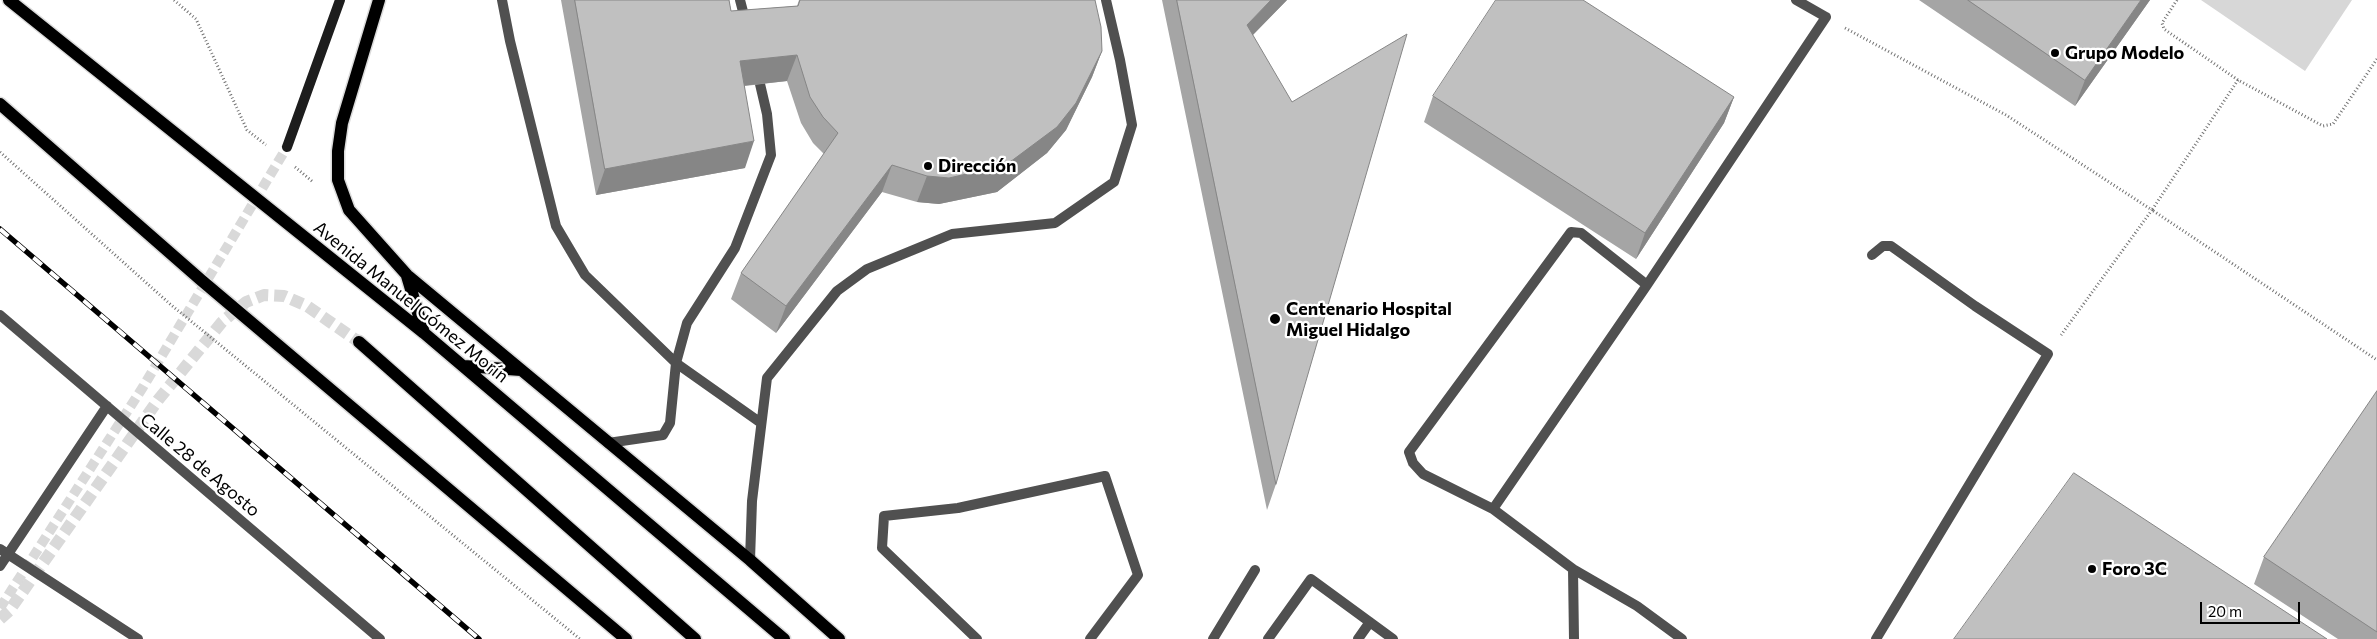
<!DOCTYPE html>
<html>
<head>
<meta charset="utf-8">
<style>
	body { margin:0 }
	#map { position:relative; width:2377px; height:639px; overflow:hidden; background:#fff; font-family:Commissioner,sans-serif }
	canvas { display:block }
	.scale { position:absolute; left:2200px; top:602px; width:100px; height:22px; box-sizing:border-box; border:2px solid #000; border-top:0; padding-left:6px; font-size:15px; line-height:18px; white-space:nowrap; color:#000; -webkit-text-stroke:4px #fff; paint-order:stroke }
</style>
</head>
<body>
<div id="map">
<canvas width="2377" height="639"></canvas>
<div class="scale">20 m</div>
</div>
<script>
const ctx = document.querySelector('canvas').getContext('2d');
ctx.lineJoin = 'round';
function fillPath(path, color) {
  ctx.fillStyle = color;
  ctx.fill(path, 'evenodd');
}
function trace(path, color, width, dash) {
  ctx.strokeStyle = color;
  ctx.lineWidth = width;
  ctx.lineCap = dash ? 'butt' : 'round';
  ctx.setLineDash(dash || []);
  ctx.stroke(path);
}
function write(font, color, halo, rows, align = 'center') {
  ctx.font = font + ' Commissioner,sans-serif';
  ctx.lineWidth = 4.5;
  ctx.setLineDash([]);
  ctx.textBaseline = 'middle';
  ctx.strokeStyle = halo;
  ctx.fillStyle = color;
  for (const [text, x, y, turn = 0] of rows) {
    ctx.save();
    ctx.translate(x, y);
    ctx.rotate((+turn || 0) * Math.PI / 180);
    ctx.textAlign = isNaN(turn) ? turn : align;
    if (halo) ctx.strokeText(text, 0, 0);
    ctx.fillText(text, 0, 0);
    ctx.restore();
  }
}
fillPath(new Path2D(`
	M2201,0H2352L2305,71Z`), '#d7d7d7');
trace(new Path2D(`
	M0,608L143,387L287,147`), '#d9d9d9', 10, [10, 5]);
trace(new Path2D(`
	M0,619L9,611L158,400L222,322L246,302L264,295L284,296L307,306L359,342`), '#d9d9d9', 12, [12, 6]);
const primary = new Path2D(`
	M9,0L424,333L784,639
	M379,0L342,123L338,151V180L349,210L407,275L750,560L839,639
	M0,104L201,280L626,639
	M407,276L424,333
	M359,342L695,639
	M464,366L521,370`);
trace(primary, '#dbdbdb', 15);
trace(new Path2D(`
	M174,0L196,19L247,130L266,145
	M2177,0L2162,23L2164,29L2238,80L2323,126L2333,124L2377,59
	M1845,28L2006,115L2152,210L2061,335
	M2238,80L2152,210L2377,360
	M0,152L170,304L580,639
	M295,167L313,182`), '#727272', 3, [1, 2.5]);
trace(new Path2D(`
	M502,0L510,41L556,226L585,275L676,363L761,423
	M740,0L746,23
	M1872,255L1883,246H1891L1975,306L2048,354L1876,639
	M1647,285L1581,233L1571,232L1409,452L1413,463L1423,474L1493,509L1573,569L1637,606L1682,639
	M608,443L663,435L670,423L676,363L687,323L735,248L771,155L767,114L760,84
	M1493,509L1647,285L1826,17L1796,0
	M750,560L752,501L767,378L837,291L867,269L952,234L1055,223L1114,182L1132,125L1120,60L1106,0
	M1573,569L1574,639
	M977,639L882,548L884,516L958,508L1105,476L1138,575L1090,639
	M1213,639L1255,570
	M1268,639L1311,579L1393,639
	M1358,639L1370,622`), '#505050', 10);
trace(new Path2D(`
	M0,315L380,639
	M0,549L138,639
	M0,566L107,406`), '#505050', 10);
trace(new Path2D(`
	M287,147L340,0`), '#1d1d1d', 10);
trace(primary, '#000', 12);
const rail = new Path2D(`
	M0,229L479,639`);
trace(rail, '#000', 5.5);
trace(rail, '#fff', 4, [11]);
fillPath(new Path2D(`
	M561,0H729L731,11L797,6L799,0H1095L1102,51L1092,77L1066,130L1047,153L997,192L939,204L917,202L882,192L776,333L731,299L741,273L824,154L813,143L801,123L787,81L745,86V168L596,195Z
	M1162,0H1287L1253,35L1276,484L1267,510Z
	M1919,0H2150L2075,106Z
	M1433,96L1734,97L1724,123L1636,259L1424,122Z
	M2377,391V639H2338L2254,584L2264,557Z`), '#a5a5a5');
fillPath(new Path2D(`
	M1271,0H1287L1237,51L1247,25Z
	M2141,0H2150L2075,106L2085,80Z
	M1102,51L1092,77L1066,130L1047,153L997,192L939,204L917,202L927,176Z
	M797,55L787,81L731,87L740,61Z
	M1734,97L1724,123L1636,259L1645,233Z
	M754,141L745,168L596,195L605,169Z
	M892,165L882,192L776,333L786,306Z`), '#868686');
const building = new Path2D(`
	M575,0H729L731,11L798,6L800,0H1095L1101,27L1102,51L1076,103L1057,127L1006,165L949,178L927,176L892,165L786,306L741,273L838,133L823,117L810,97L797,55L740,61L754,141L605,169Z
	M1177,0H1271L1247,25L1292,102L1407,34L1276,484Z
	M1496,0H1583L1734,97L1645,233L1433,96Z
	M1968,0H2141L2085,80Z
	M2377,391V632L2264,557Z
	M2074,473L2327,639H1954Z`);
fillPath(building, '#c0c0c0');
trace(building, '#868686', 1);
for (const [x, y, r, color] of [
	[2055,53,5,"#000"],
	[928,166,5,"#000"],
	[1275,319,6,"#000"],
	[2092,569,5,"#000"]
]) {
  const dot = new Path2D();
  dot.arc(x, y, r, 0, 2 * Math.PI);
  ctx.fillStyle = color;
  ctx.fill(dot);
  trace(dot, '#fff', 2);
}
write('bold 18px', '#000', '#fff', [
	["Grupo Modelo",2065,53],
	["Dirección",938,166],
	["Centenario Hospital",1286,309],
	["Miguel Hidalgo",1286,330],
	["Foro 3C",2102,569]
], 'left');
write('18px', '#000', '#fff', [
	["Avenida Manuel Gómez Morín",411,302,39],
	["Calle 28 de Agosto",200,465,40]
]);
</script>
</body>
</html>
